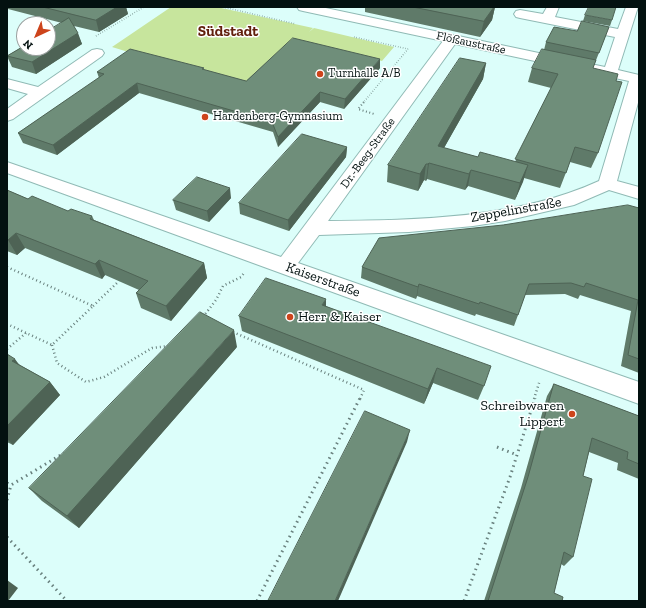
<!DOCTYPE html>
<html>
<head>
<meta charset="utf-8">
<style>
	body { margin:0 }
	#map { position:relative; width:646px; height:608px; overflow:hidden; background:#dcfefa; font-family:"Zilla Slab",serif }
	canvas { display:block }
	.frame { position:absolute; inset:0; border:8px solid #031110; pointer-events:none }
	.north { position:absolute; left:16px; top:16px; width:40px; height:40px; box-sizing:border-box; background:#fff; border:1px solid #9aa09f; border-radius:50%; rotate:224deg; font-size:11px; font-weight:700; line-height:16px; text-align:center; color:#031110 }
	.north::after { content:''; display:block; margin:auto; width:14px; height:18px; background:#cd441c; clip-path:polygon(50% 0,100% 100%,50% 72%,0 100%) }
</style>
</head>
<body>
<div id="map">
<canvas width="646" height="608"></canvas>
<div class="frame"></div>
<div class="north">N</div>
</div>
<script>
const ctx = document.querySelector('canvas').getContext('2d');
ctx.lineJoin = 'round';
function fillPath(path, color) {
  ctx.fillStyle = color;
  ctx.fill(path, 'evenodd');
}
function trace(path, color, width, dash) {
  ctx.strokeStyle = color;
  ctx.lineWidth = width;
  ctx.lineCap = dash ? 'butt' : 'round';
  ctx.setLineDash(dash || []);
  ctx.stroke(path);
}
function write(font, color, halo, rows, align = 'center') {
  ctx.font = font + ' "Zilla Slab",serif';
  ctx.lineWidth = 3;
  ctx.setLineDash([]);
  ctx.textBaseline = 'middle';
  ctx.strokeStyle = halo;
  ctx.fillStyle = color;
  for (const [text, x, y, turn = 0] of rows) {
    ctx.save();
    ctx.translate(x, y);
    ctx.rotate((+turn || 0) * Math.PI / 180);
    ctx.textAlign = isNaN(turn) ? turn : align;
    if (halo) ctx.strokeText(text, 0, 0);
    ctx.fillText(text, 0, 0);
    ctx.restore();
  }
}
fillPath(new Path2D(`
	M171,7H217L313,28L309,32L314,28L394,47L382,61L299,42L249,89L112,47Z`), '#c7e59d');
const minor = new Path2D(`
	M297,7H321L605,67L615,37L520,18L516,17L514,14L516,11L520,10L543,14L547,7H559L555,17L618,29L626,7H638L618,70L639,75V99L617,181L639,187V199L609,190L574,205L505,221L473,226L409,232L319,235L298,263L639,382V404L7,173V162L281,257L443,41L303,11L299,10ZM455,44L629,81L599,181C516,219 418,220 328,221Z
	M97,49L102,50L104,53L102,56L13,119L7,121V109L28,94L7,88V79L38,87L92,50Z`);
trace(minor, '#90bab5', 2);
trace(new Path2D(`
	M223,7L296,24
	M96,36L144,7
	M354,37L408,49
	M363,103L408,49`), '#69817e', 1.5, [0.5, 2]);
trace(new Path2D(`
	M364,102L358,109L374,114`), '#69817e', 2, [1, 2.5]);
trace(new Path2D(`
	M7,267L93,306L52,345L7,324
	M93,306L119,281
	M203,317L216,300L223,286L241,277L244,273
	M233,332L364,390L360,399
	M52,345L57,363L86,382L104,377L152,348L169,346
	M7,349L26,333
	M534,399L540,380`), '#69817e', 2.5, [1, 3]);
trace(new Path2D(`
	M497,447L517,455
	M7,483L11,485L64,453
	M7,500L11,485
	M7,537L67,601
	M257,601L360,398
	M464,601L510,477L535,398`), '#69817e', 3, [1.5, 4]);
fillPath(minor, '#fff');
fillPath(new Path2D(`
	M7,7H126L128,14L99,32L74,26L82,44L36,74L12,67L7,56L62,23L8,9Z
	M365,7H495L492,20L480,37L365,12Z
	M585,15L612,20L610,26L583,21Z
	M609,27L593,68L616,81L598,153L591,168L570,162L560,188L524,178L515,200L468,186L465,190L427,179L426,181L424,180L418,191L387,182L388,165L486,63L483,79L444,148L478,157L515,162L551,88L528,82L532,68L544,50L546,42L577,31Z
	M380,68L344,109L320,102L278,147L273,132L139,93L57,155L23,143L18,133L99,78L97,72L204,70L246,81Z
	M347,147L346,157L289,231L240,214L239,203Z
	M7,190L28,199L68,211L92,216L94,220L204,263L207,278L171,321L141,308L136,293L139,290L105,275L102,279L25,248L17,255L7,251Z
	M231,198L209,222L176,210L173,200Z
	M639,208V373L621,366L631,311L580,295L578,299L565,294L525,295L518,315L514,326L476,314L475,316L417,296L416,299L361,278L362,267L503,225Z
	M326,306L484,386L478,400L433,383L424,404L242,331L239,316Z
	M237,347L79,528L42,501L29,488Z
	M7,354L20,365L50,382L60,395L13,445L7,442Z
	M554,384L639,416V479L617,470L618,463L589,452L583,476L573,557L564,566L561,564L554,593L562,601H484L521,488L547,396Z`), '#5f7a69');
fillPath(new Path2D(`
	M117,7H126L128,14L99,32L96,20Z
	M494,7H495L492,20L480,37L484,21Z
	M78,33L82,44L36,74L32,62Z
	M380,59V68L344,109L345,99Z
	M486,63L483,79L436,162L438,146Z
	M137,83L139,93L57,155L53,145Z
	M320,92V102L278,147V137Z
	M347,147L346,157L289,231L288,220Z
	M429,163L427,179L426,181L428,164Z
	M426,164L424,180L418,191L420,174Z
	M528,165L523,182L515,200L520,183Z
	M471,170L468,186L465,190L469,174Z
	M230,188L231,198L209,222L207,211Z
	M16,233L25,248L17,255L8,240Z
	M99,260L105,275L102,279L95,264Z
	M204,263L207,278L171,321L166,306Z
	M419,284L417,296L416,299L418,287Z
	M326,299V314L322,305Z
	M234,330L237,347L79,528L67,516Z
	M15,359L25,373L12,361Z
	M437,368L433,383L424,404L428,389Z
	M50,382L60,395L13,445L7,439V426Z
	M410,430L407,442L338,601H335Z
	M7,580L18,588L8,601H7Z`), '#4e6355');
const building = new Path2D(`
	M43,7H117L96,20Z
	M413,7H494L484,21Z
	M589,7H616L612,20L585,15Z
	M69,18L78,33L32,62L7,56L24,46V48H48V31Z
	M582,21L609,27L599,53L546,42L554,27L577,31Z
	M293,38L380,59L345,99L320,92L278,137L272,122L137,83L53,145L18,133L104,74L97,72L130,49L204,68L202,69L246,81Z
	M542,49L596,60L593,68L618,74L616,81L622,82L598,153L575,147L566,173L515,159L558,74L532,68Z
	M460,58L486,63L438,146L478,157L480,152L528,165L520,183L471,170L469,174L429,163L428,164H426L420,174L388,165Z
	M302,134L347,147L288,220L239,203Z
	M197,177L230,188L207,211L173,200Z
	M7,190L28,199L32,196L68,211L71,209L92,216L90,219L204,263L166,306L136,293L148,281L99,260L95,264L16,233L8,240H7Z
	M628,205L639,208V359L628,355L638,300L586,283L584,287L571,283L529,284L518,315L480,302L479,304L419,284L418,287L362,267L379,238L503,225Z
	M266,278L326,299L322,305L491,366L484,386L437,368L428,389L239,316Z
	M200,312L234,330L67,516L29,488Z
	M7,354L15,359L12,361L50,382L7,426Z
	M554,384L639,416V464L627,459L628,452L592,438L583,476L592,479L573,557L564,552L554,593L563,597L562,601H488L528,477Z
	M365,411L410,430L335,601H268Z`);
fillPath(building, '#6f8e7a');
trace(building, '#4e6355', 1);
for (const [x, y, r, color] of [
	[320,74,4,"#cd441c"],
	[205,117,4,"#cd441c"],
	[290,317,4,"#cd441c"],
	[572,414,4,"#cd441c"]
]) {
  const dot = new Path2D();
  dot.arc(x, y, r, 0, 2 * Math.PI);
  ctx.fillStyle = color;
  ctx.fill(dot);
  trace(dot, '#fff', 1.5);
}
write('12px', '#031110', '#fff', [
	["Flößaustraße",471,43,12],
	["Dr.-Beeg-Straße",368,153,-54]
]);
write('12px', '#031110', '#fff', [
	["Turnhalle A/B",328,74],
	["Hardenberg-Gymnasium",213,117]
], 'left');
write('14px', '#031110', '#fff', [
	["Zeppelinstraße",516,210,-10],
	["Kaiserstraße",323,280,20]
]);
write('14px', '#031110', '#fff', [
	["Herr & Kaiser",298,317],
	["Schreibwaren",564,406,"right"],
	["Lippert",564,422,"right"]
], 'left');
write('bold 15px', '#611f0c', '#fff', [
	["Südstadt",228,32]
]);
</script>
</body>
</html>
